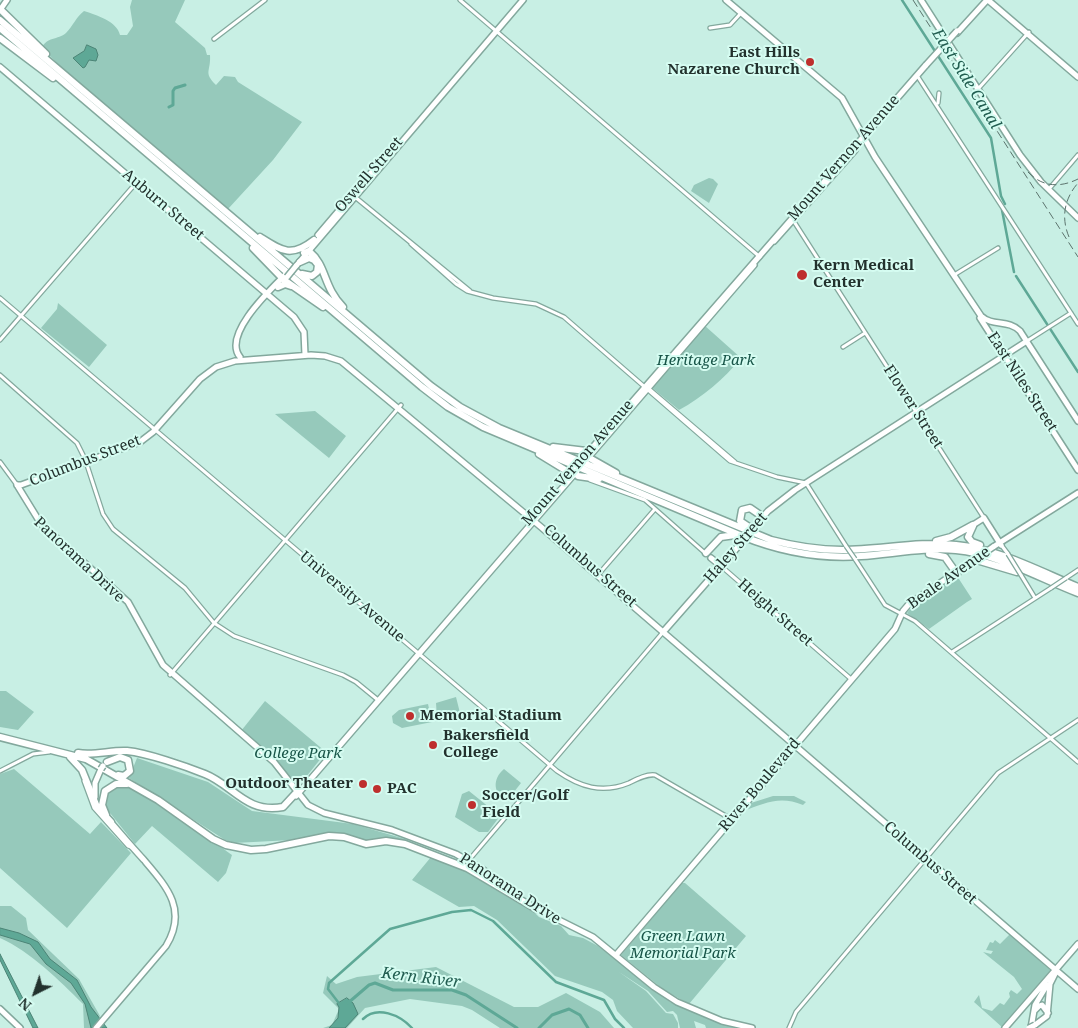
<!DOCTYPE html>
<html>
<head>
<meta charset="utf-8">
<style>
	body { margin:0 }
	#map { position:relative; width:1078px; height:1028px; overflow:hidden; background:#c8efe4; font-family:"Noto Serif",serif }
	canvas { display:block }
	.north { position:absolute; left:10px; top:968px; width:50px; height:50px; -webkit-text-stroke:4px #d5fcf1; paint-order:stroke; rotate:221deg; font-size:14px; font-weight:700; line-height:20px; text-align:center; color:#22312d }
	.north::after { content:''; display:block; margin:auto; width:18px; height:22px; background:#22312d; clip-path:polygon(50% 0,100% 100%,50% 72%,0 100%) }
</style>
</head>
<body>
<div id="map">
<canvas width="1078" height="1028"></canvas>
<div class="north">N</div>
</div>
<script>
const ctx = document.querySelector('canvas').getContext('2d');
ctx.lineJoin = 'round';
function fillPath(path, color) {
  ctx.fillStyle = color;
  ctx.fill(path, 'evenodd');
}
function trace(path, color, width, dash) {
  ctx.strokeStyle = color;
  ctx.lineWidth = width;
  ctx.lineCap = dash ? 'butt' : 'round';
  ctx.setLineDash(dash || []);
  ctx.stroke(path);
}
function write(font, color, halo, rows, align = 'center') {
  ctx.font = font + ' "Noto Serif",serif';
  ctx.lineWidth = 4;
  ctx.setLineDash([]);
  ctx.textBaseline = 'middle';
  ctx.strokeStyle = halo;
  ctx.fillStyle = color;
  for (const [text, x, y, turn = 0] of rows) {
    ctx.save();
    ctx.translate(x, y);
    ctx.rotate((+turn || 0) * Math.PI / 180);
    ctx.textAlign = isNaN(turn) ? turn : align;
    if (halo) ctx.strokeText(text, 0, 0);
    ctx.fillText(text, 0, 0);
    ctx.restore();
  }
}
fillPath(new Path2D(`
	M132,0H185L175,22L205,48L207,55H210C211,72 203,72 216,85L224,76L235,77L238,82L302,122L273,160L228,209L66,72L42,48C46,37 58,40 66,33C73,26 76,17 84,11C96,15 117,21 120,35H127L133,26L130,7Z
	M709,178L713,179L718,184L709,203L691,191L694,185Z
	M58,303L107,345L89,367L41,328L57,309Z
	M704,325L741,358C724,379 703,397 679,410L651,387Z
	M315,411L346,436L329,458L275,414Z
	M957,576L972,599L967,602L929,629L907,613L916,601Z
	M0,691H6L34,712L18,730L0,727Z
	M456,697L460,713L437,718L436,703Z
	M265,701L326,752L298,787L275,758L241,731Z
	M428,704L432,722L402,728L393,723L392,716L399,710Z
	M137,758L208,782L252,811L353,824L405,839L429,850L386,838L366,842L322,834L292,840L234,843L225,840L129,778Z
	M14,769L90,834L101,822L131,853L67,928L0,868V774Z
	M504,769L521,783L507,801C493,794 492,779 504,769Z
	M118,786C145,785 209,838 232,855L226,873L218,882L152,826L135,844L106,808V795Z
	M469,791L500,816L488,832H479L455,817L462,794Z
	M773,796H794L806,802L803,805C779,795 764,804 743,811L748,804Z
	M431,857L467,870L532,910L539,917L561,926L569,935L583,938L598,946L670,1002L689,1011L739,1028H706L705,1025L694,1021L696,1028H680L677,1015L673,1011L667,1012L648,991L619,972L646,991L666,1013L673,1014L678,1023V1028H633L617,1011L613,1000L602,992L555,976L497,920L474,906L459,907L412,880Z
	M682,883H685L746,936L689,1004L664,990L621,955Z
	M0,906H11L26,918L28,930L79,979L100,1016L91,1028H84L83,1004C59,980 31,952 0,938Z
	M1010,934L1051,971L1003,1028L974,1002L979,995L982,1008L992,1011L1000,1003L1004,1005L1010,997L1009,993L1011,990L1017,994L1022,989L1014,977L983,952L991,954L993,951L986,950L990,942L993,943L995,940L1000,944Z
	M436,967L514,1007H538L566,993L600,1012L614,1028H500L472,1010L462,1006L410,999L365,1008L347,1028H323L332,1025L339,1009L323,993L327,976L336,984L357,977Z`), '#96c9bb');
const water = new Path2D(`
	M87,45L96,49L98,55L96,61L89,60L85,67L83,68L73,58L84,51Z
	M0,928L19,933L38,942L50,959L77,980L91,1007L107,1028H91L85,1004L71,983L46,964L30,944L0,935Z
	M0,954L38,1028H33L0,960Z
	M347,998L353,1003L358,1014L345,1028H329L338,1018L339,1007L337,1004Z`);
fillPath(water, '#5ea896');
trace(water, '#4c8476', 1);
trace(new Path2D(`
	M902,0L991,138L1001,196L1005,204
	M1002,210L1014,272
	M1016,276L1078,372
	M338,1002L328,989L329,983L390,929L452,912L471,910L493,921L556,982L604,1000L615,1019L624,1028
	M363,1019C377,1005 400,1015 412,1028`), '#5ea896', 2.5);
trace(new Path2D(`
	M169,107L173,105V91L175,88L185,85
	M348,1003L369,985L375,983L393,990H452L466,995L517,1028
	M539,1028L552,1015L569,1009L580,1015L588,1028`), '#5ea896', 3);
const minor = new Path2D(`
	M460,0L760,257
	M710,28L730,25L741,13
	M214,39L265,0
	M918,77L1078,324
	M978,89L1029,32
	M938,103L939,93
	M1049,189L1078,155
	M355,197L470,291
	M793,220L984,518
	M411,244L456,284L467,291L493,298L536,304L564,317L730,461L777,477L806,483L846,546
	M954,275L998,248
	M0,298L557,771C580,787 602,794 629,783C637,779 646,774 655,775L731,819
	M0,340L136,183
	M1027,341L1071,313
	M843,347L865,333
	M0,375L77,443L85,459L103,514L113,529L185,588L214,623L234,636L343,675L356,682L378,700
	M648,388L735,462
	M0,462L17,485
	M590,480L645,500L705,553
	M1002,546L1008,554
	M855,559L885,605L915,621L1078,762
	M721,566L851,679
	M1021,575L1035,598
	M597,576L655,509
	M1066,578L1078,570
	M952,652L1051,588
	M170,675L401,405
	M0,771L33,754L49,752
	M84,781L94,808L128,846L131,847
	M469,860L664,631
	M789,1028L796,1012L998,773L1078,720`);
const major = new Path2D(`
	M726,0L842,98L875,157L981,316C993,327 1008,319 1020,331L1078,421
	M921,0L1020,155L1041,182L1078,218
	M988,0L1078,77
	M0,10L7,0
	M957,33L987,0
	M0,67L294,317L304,332L305,355
	M318,235L387,154
	M774,241L855,150
	M296,266L523,0
	M980,318L1078,470
	M240,357C222,335 270,290 285,275
	M586,455L926,65
	M587,459L754,265
	M17,485H21L140,442L153,432L200,379L216,367L235,361L311,355L325,356L341,361L541,527L1078,989
	M17,485L41,524L128,602L163,665L274,762L308,805L324,813L392,830L456,854L482,869L518,895
	M973,525L984,518L1001,545
	M755,526L768,511L795,490L1027,341
	M993,547L1078,493
	M711,558L721,566
	M664,631L742,542
	M296,796L577,471
	M95,797V783L101,769
	M535,908L593,937L654,987L677,1002L722,1021L752,1028
	M616,955L895,629L903,611L909,604L980,556
	M0,1009L20,1028
	M1035,1010L1039,1006L1042,1005L1048,1013
	M1035,1025L1047,1016L1050,984L1055,974
	M96,1028L166,946C188,910 167,887 144,860C132,847 120,833 108,819
	M1005,1028L1078,944
	M1031,1028L1035,1005L1047,985`);
const highway = new Path2D(`
	M0,9L46,54
	M0,20L431,386L460,407L499,428L771,540C794,546 818,550 842,550C880,550 918,541 956,545C999,549 1039,571 1078,587
	M0,28L422,387L448,407L483,427L742,536C779,551 820,559 861,556C892,554 925,547 956,550C998,554 1039,578 1078,593
	M0,38L53,78
	M260,237C282,251 291,258 314,240
	M253,248L284,280L323,307
	M304,253L309,251C327,266 323,287 343,307
	M300,262L309,258L314,260L318,265L317,272L312,276L302,274
	M278,287L285,284L291,286
	M553,447L586,451L587,459
	M539,454L570,473
	M586,456L616,473
	M578,476L599,479
	M973,526L968,537L972,542L980,545
	M752,529L740,521L742,510L750,508L763,517
	M936,541L951,537L973,525
	M706,553L721,537L735,535
	M929,554L945,557L957,574
	M980,561L1017,572
	M0,737L86,759L158,800L213,839L226,845L251,850L266,849L329,836L344,837L366,844L386,841L405,844L467,868L536,909
	M78,753C94,756 111,750 127,751C147,753 185,766 205,774C233,785 246,814 283,807L295,794
	M70,757L82,770L97,807L111,822
	M107,762L120,757L128,760L130,771L124,776L118,775
	M106,815L102,805L105,791L116,784H127`);
trace(minor, '#83a89d', 5.5);
trace(major, '#83a89d', 8);
trace(highway, '#83a89d', 9);
trace(minor, '#fff', 3);
trace(major, '#fff', 5);
trace(highway, '#fff', 6);
trace(new Path2D(`
	M913,0L1078,257
	M1028,172C1042,187 1060,188 1078,179
	M1069,237C1061,218 1064,199 1078,183`), '#5c736d', 1, [8, 4]);
const minorBridge = new Path2D(`
	M846,546L855,559
	M1008,554L1021,575
	M1051,588L1066,578`);
const majorBridge = new Path2D(`
	M926,65L957,31
	M287,277L296,266
	M574,469L584,457
	M742,542L755,526
	M980,556L993,547
	M101,769L103,766
	M1029,1028L1035,1025`);
trace(minorBridge, '#83a89d', 5.5, []);
trace(majorBridge, '#83a89d', 8, []);
trace(minorBridge, '#fff', 3);
trace(majorBridge, '#fff', 5);
for (const [x, y, r, color] of [
	[810,62,5,"#be2f2e"],
	[802,275,6,"#be2f2e"],
	[410,716,5,"#be2f2e"],
	[433,745,5,"#be2f2e"],
	[363,784,5,"#be2f2e"],
	[377,789,5,"#be2f2e"],
	[472,805,5,"#be2f2e"]
]) {
  const dot = new Path2D();
  dot.arc(x, y, r, 0, 2 * Math.PI);
  ctx.fillStyle = color;
  ctx.fill(dot);
  trace(dot, '#d5fcf1', 2);
}
write('bold 15px', '#22312d', '#d5fcf1', [
	["East Hills",800,53,"right"],
	["Nazarene Church",800,70,"right"],
	["Kern Medical",813,266],
	["Center",813,283],
	["Memorial Stadium",420,716],
	["Bakersfield",443,736],
	["College",443,753],
	["Outdoor Theater",353,784,"right"],
	["PAC",387,789],
	["Soccer/Golf",482,796],
	["Field",482,813]
], 'left');
write('15px', '#22312d', '#d5fcf1', [
	["Mount Vernon Avenue",844,158,-49],
	["Oswell Street",369,175,-49],
	["Auburn Street",163,205,40],
	["East Niles Street",1022,382,57],
	["Flower Street",913,407,57],
	["Columbus Street",85,461,-21],
	["Mount Vernon Avenue",578,463,-49],
	["Haley Street",736,548,-49],
	["Panorama Drive",79,560,43],
	["Columbus Street",590,566,41],
	["Beale Avenue",949,578,-35],
	["University Avenue",352,597,40],
	["Height Street",775,613,41],
	["River Boulevard",760,785,-50],
	["Columbus Street",930,863,41],
	["Panorama Drive",510,889,33]
]);
write('italic 15px', '#175447', '#d5fcf1', [
	["Heritage Park",706,361],
	["College Park",298,754],
	["Green Lawn",683,937],
	["Memorial Park",683,954]
]);
write('italic 16px', '#225e51', '#d5fcf1', [
	["East Side Canal",966,79,58],
	["Kern River",421,978,7]
]);
</script>
</body>
</html>
